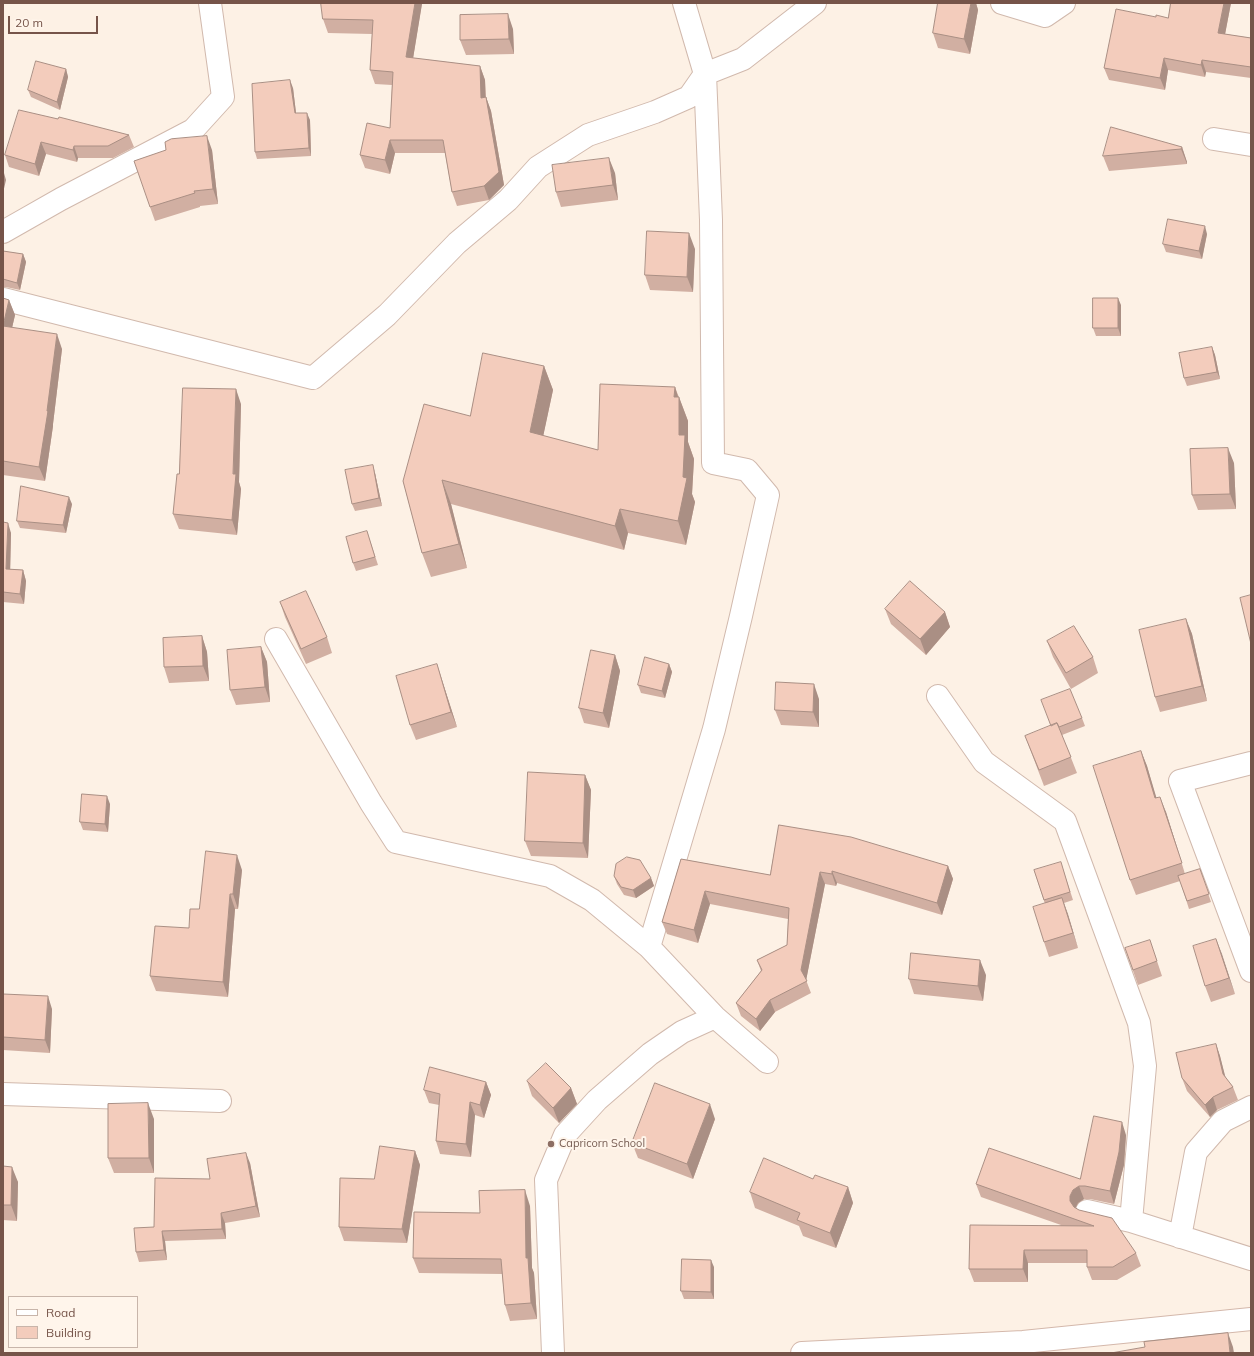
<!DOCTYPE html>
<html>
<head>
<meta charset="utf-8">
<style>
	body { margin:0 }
	#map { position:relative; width:1254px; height:1356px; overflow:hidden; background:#fdf1e5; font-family:Mulish,sans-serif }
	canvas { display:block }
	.frame { position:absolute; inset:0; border:4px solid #765449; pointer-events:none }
	.legend { position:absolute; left:8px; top:1296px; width:130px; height:52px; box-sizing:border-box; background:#fff5eb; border:1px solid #c8b5aa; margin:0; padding:5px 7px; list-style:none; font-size:12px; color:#765449 }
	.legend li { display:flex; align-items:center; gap:8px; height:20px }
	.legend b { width:20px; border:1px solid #c8b5aa }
	.scale { position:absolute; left:8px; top:16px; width:90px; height:18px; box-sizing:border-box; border:2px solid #765449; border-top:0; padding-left:5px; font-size:12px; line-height:14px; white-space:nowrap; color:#765449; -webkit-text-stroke:3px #fff5eb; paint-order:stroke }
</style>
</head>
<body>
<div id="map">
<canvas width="1254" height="1356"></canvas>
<div class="frame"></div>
<ul class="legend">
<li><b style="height:5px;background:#fff"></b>Road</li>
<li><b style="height:11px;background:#f3ccbc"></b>Building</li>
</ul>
<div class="scale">20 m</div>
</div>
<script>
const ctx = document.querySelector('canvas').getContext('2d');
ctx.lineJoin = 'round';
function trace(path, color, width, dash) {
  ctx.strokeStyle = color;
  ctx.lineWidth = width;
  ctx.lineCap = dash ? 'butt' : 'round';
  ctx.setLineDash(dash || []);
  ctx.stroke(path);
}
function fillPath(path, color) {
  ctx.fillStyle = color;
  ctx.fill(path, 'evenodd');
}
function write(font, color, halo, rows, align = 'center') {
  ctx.font = font + ' Mulish,sans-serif';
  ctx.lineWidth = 4;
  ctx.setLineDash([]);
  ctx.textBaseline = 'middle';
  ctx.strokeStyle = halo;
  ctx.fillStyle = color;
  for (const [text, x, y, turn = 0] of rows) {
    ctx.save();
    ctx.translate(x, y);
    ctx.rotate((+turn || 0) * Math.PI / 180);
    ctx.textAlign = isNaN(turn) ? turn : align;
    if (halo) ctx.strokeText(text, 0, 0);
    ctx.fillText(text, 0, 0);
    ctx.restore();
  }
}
const street = new Path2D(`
	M1002,3L1045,16L1064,3
	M1214,139L1251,145
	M3,232L61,199L193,130L223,97L210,3
	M3,299L313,378L387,315L457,243L508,200L538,167L588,135L655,112L689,97L705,74L684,3
	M276,639L371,803L396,842L550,876L592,900L649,947L715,1017L767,1062
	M938,696L984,762L1065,821L1139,1023L1145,1066L1131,1221
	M1251,763L1180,781L1251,971
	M649,947L714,729L741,616L768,495L747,470L713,463L711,220L705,74L743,59L815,3
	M3,1094L220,1101
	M1087,1211L1131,1221L1251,1259
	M1180,1237L1196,1152L1223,1121L1251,1107
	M553,1353L546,1180L565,1135L597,1100L650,1054L682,1032L715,1017`);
const secondary = new Path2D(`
	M802,1353L1023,1342L1251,1319`);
trace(street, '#d1b9ad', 24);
trace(secondary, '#d4b8ab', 24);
trace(street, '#fff', 22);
trace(secondary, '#fff', 22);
fillPath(new Path2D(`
	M321,3H422L413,58L480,66L485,80L486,98V97L491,111L504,185L489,200L457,206L452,192L445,153H395L390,174L365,168L360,155L390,128L392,85L375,84L370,70L372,34L328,33L323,19Z
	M938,3H976L978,10L970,54L938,48L933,33Z
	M1171,3H1231L1225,34L1251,38V78L1206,72L1205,77L1168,70L1165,90L1109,80L1104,68L1156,17L1168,18Z
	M513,29L514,54L466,55L460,40Z
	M66,69L68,77L60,110L31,97L28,90Z
	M293,88L296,113L310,120L311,156L257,159L255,152Z
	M58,119L129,135L134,147L113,158H78L77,162L46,154L39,176L9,167L5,155Z
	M1182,147L1187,162V164L1109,171L1103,156Z
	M212,150L218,204L200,206V207L155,221L150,207Z
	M615,173L618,200L561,207L556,192Z
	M1207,234L1202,259L1166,252L1163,244Z
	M695,249L693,292L650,290L645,275Z
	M3,251L23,254L26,262L20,290L6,287H3Z
	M3,298L9,300L15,315L12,328L62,349L53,424V426L45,481L3,475Z
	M1121,305V336H1096L1093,328Z
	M1212,347L1215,355L1220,379L1187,386L1184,378Z
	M544,366L553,390L543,436L598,450L675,387L688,421V442L694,459L692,494L695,502L686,545L628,533L624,550L451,504L467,568L431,577L422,553L403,481L470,416Z
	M241,404L239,482L241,489L237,535L179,529L173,514L179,474Z
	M1234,463L1236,509L1198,510L1192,495Z
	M375,473L382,506L355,511L352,504Z
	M72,504L66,533L20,528L17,521Z
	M3,522L11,533L10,569L23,570L26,581L24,604L3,602Z
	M367,531L378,565L356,571L353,563Z
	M280,602L327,637L332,653L306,664L285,617Z
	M885,609L945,612L950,627L926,655L891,624Z
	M1186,619L1192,634L1207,701L1160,712L1155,697Z
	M202,636L207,652L209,681L169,683L164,667Z
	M1047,641L1093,657L1098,673L1071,689L1053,657Z
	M261,647L267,662L270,702L236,705L230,690Z
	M615,655L620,671L609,728L584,723L579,708Z
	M437,664L442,680L457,727L416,740L410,725Z
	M669,664L672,672L665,698L641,693L638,685Z
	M819,699V727L781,725L775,710Z
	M1082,718L1085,726L1062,735L1077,773L1044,786L1025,736Z
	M1141,751L1147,766L1156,798L1166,812L1185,874L1200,869L1211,902L1189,909L1180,881L1136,895L1130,880Z
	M585,775L591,790L588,858L531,856L525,841Z
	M110,804L108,832L83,830L80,822Z
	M779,825L948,866L953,879L942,915L837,883L836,886L825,884L806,980L811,993L775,1012L760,1031L741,1016L736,1003L761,971L757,960L787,945L788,919L710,904L698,943L667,934L662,922L681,859L770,875Z
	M1063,869L1073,900L1064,903L1078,948L1049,957L1044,942L1045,904L1034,870Z
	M242,870L238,909H235L228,997L156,991L150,976L189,928L199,909Z
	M614,876L651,878L654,886L636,898L624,895L617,884Z
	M1216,939L1235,994L1211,1002L1205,986Z
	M1125,948L1155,955L1162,976L1138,985Z
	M986,975L983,1001L914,994L909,979Z
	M3,994L52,1009L50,1053L3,1050Z
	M1216,1044L1220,1056L1225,1077L1233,1087L1238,1100L1217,1110L1210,1117L1187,1091L1182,1078Z
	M527,1081L571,1088L577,1104L559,1123L532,1096Z
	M486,1082L491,1095L484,1118L475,1115L471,1157L440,1154L436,1141L439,1105L429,1103L424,1090Z
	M154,1119V1173H114L108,1158Z
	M715,1119L693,1179L638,1158L632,1143Z
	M1126,1135L1124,1165L1114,1204L1090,1199H1084L1078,1203L1075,1208L1136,1253L1141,1266L1117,1280H1092L1087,1267V1263H1028V1282H974L969,1269L1061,1225L981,1197L976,1184L1080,1179Z
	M415,1151L420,1165L407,1243L344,1241L339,1227L374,1179Z
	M250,1163L260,1217L225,1223L226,1239L165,1241L167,1260L139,1262L136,1252L154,1227L210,1179Z
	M3,1166L18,1182L17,1221L3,1220Z
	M813,1179L848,1187L853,1203L836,1248L803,1236L799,1226L755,1208L750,1192Z
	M530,1206L532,1268L534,1273L537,1319L510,1321L505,1305L502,1274L419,1273L413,1258L480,1213Z
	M714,1267V1299H684L681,1291Z`), '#d1afa2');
fillPath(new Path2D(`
	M415,3H422V4L411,71L406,57Z
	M971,3H976L978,10L970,54L964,39Z
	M1224,3H1231L1223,45L1218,33Z
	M508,14L513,29L514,54L509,39Z
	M1164,58L1168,70L1165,90L1160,78Z
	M1202,60L1206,72L1205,77L1201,65Z
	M480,66L485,80L486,112L481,98Z
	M66,69L68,77L60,110L57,102Z
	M290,80L293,88L297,121L295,113Z
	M486,97L491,111L504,185L489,200L484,186Z
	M307,113L310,120L311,156L309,148Z
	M207,136L212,150L218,204L213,189Z
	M390,140L395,153L390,174L385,160Z
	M41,142L46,154L39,176L35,164Z
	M74,146L78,158L77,162L73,150Z
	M1182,147L1187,162V164L1181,149Z
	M609,158L615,173L618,200L613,185Z
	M4,173L6,180L3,193V175Z
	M1205,226L1207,234L1202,259L1199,251Z
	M689,233L695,249L693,292L687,277Z
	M23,254L26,262L20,290L17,283Z
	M1118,298L1121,305V336L1118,328Z
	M9,300L15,315L9,341L3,326Z
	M57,334L62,349L53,424V426L45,481L39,467Z
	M1212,347L1215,355L1220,379L1217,372Z
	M544,366L553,390L539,456L530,432Z
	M675,387L679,400V397L688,421V442L694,459L692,494L695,502L686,545L678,521L683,477L679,435L674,397Z
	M236,389L241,404L239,482L241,489L237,535L232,520Z
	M1228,448L1234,463L1236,509L1230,494Z
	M373,465L375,473L382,506L379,498Z
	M442,480L451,504L467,568L459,544Z
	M69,497L72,504L66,533L63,525Z
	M620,509L628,533L624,550L615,526Z
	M8,523L11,533L10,579L6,569Z
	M23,570L26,581L24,604L20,594Z
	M945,612L950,627L926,655L920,639Z
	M1186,619L1192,634L1207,701L1202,686Z
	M202,636L207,652L209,681L203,666Z
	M261,647L267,662L270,702L265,687Z
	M615,655L620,671L609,728L603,713Z
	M437,664L442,680L457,727L451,712Z
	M669,664L672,672L665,698L662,691Z
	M814,684L819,699V727L813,712Z
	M1141,751L1147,766L1161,813L1155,798Z
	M585,775L591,790L588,858L583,843Z
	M107,796L110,804L108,832L105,824Z
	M1160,797L1166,812L1187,879L1182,863Z
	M237,855L242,870L238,909L233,894Z
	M948,866L953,879L942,915L937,903Z
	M832,871L837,883L836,886L832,874Z
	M820,872L825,884L806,981L801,970Z
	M651,878L654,886L636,898L633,890Z
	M705,891L710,904L698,943L694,930Z
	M230,894L235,909L228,997L223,982Z
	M1062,898L1068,914L1078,948L1073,933Z
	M1216,939L1222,954L1235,994L1229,978Z
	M980,960L986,975L983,1001L978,986Z
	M48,996L52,1009L50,1053L45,1040Z
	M770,1000L775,1012L760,1031L756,1019Z
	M1216,1044L1220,1056L1228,1087L1223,1074Z
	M486,1082L491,1095L484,1118L480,1105Z
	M571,1088L577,1104L559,1123L553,1108Z
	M1213,1097L1217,1110L1210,1117L1205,1105Z
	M470,1102L475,1115L471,1157L466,1144Z
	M148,1103L154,1119V1173L149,1158Z
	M710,1104L715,1119L693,1179L687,1164Z
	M1122,1122L1126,1135L1124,1165L1114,1204L1110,1191Z
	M415,1151L420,1165L407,1243L402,1229Z
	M246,1153L250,1163L260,1217L256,1206Z
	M12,1167L18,1182L17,1221L11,1205Z
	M1079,1186L1084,1199L1078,1203L1075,1209L1070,1201V1196L1073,1190Z
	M848,1187L853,1203L836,1248L830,1233Z
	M525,1190L530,1206L532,1268L534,1273L537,1319L531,1303L526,1258Z
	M221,1213L225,1223L226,1239L222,1229Z
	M162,1231L165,1241L167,1260L164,1250Z
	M1024,1250L1028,1263V1282L1023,1269Z
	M711,1260L714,1267V1299L711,1292Z
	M1228,1333L1233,1347L1234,1353H1230Z`), '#aa8f84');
const building = new Path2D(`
	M321,3H415L406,57L480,66L481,98L486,97L499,172L484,186L452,192L443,140H390L385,160L360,155L367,123L390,128L393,72L370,70L373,20L323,19Z
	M938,3H971L964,39L933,33Z
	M1171,3H1224L1218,33L1251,38V67L1202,60L1201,65L1164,58L1160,78L1104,68L1116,9L1156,17V15L1168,18Z
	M508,14L509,39L460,40V15Z
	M36,61L66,69L57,102L28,90Z
	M290,80L295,113H307L309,148L255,152L252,84Z
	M19,110L58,119L59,117L129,135L108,146H74L73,150L41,142L35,164L5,155Z
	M1111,127L1182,147L1181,149L1103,156Z
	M207,136L213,189L194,191L195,193L150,207L134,161L166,150L165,142L171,139Z
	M609,158L613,185L556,192L552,165Z
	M1168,219L1205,226L1199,251L1163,244Z
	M647,231L689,233L687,277L645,275Z
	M3,251L23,254L17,283L3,279Z
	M3,298L9,300L3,326L57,334L47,411H48L39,467L3,461Z
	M1093,298H1118V328H1093Z
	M1212,347L1217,372L1184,378L1179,353Z
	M483,353L544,366L530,432L598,450L600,384L675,387L674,397H679V435H685L683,477L687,478L678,521L620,509L615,526L442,480L459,544L422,553L403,481L424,404L470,416Z
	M183,388L236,389L233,474H236L232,520L173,514L177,474H179Z
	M1228,448L1230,494L1192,495L1190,449Z
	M373,465L379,498L352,504L345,470Z
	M21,486L69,497L63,525L17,521Z
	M3,522L8,523L6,569L23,570L20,594L3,592Z
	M367,531L375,557L353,563L346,537Z
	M910,581L945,612L920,639L885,609Z
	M306,591L327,637L301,649L280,602Z
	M1251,595V644L1240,598Z
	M1186,619L1202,686L1155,697L1139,630Z
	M1074,626L1093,657L1066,673L1047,641Z
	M202,636L203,666L164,667L163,638Z
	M261,647L265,687L230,690L227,650Z
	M591,650L615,655L603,713L579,708Z
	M645,657L669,664L662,691L638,685Z
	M437,664L451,712L410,725L396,676Z
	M776,682L814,684L813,712L775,710Z
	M1070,689L1082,718L1059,727L1057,723L1051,726L1041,700Z
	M1057,723L1071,757L1039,770L1025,736Z
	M1141,751L1155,798L1160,797L1182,863L1130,880L1093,766Z
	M528,772L585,775L583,843L525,841Z
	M82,794L107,796L105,824L80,822Z
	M779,825L851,837L948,866L937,903L832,871V874L820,872L801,970L807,981L770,1000L756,1019L736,1003L762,970L757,960L787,945L789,908L705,891L694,930L662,922L681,859L770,875Z
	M206,851L237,855L233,894H230L223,982L150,976L155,926L189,928L190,909H199Z
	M627,857L640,860L651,878L633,890L621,887L614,876L616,864Z
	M1061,862L1070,892L1044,900L1034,870Z
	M1200,869L1209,894L1187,901L1178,876Z
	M1062,898L1073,933L1044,942L1033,907Z
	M1216,939L1229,978L1205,986L1193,946Z
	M1150,940L1157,961L1133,970L1125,948Z
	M911,953L980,960L978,986L909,979Z
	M3,994L48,996L45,1040L3,1037Z
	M1216,1044L1223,1074L1233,1087L1213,1097L1205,1105L1182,1078L1176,1053Z
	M546,1063L571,1088L553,1108L527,1081Z
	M430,1067L486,1082L480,1105L470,1102L466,1144L436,1141L440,1094L424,1090Z
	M655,1083L710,1104L687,1164L632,1143Z
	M148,1103L149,1158H108V1104Z
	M1094,1116L1122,1122L1119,1152L1110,1191L1085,1186H1079L1073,1190L1070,1196V1201L1074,1207L1079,1210L1112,1218L1136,1253L1113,1267H1087V1250H1024L1023,1269H969L970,1225L1094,1226L976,1184L989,1148L1080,1179Z
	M380,1146L415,1151L402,1229L339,1227L340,1178L374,1179Z
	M246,1153L256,1206L221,1213L222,1229L162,1231L164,1250L136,1252L134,1228L154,1227L155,1178L210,1179L207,1159Z
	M764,1158L813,1179L815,1175L848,1187L830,1233L797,1220L800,1213L750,1192Z
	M3,1166L12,1167L11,1205H3Z
	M525,1190L526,1258H528L531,1303L505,1305L501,1259L413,1258L414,1212L480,1213L479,1191Z
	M682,1259L711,1260V1292L681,1291Z
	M1228,1333L1230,1353H1111L1145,1347L1144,1342Z`);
fillPath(building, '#f3ccbc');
trace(building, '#aa8f84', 1);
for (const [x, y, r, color] of [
	[551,1144,4,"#8d6e63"]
]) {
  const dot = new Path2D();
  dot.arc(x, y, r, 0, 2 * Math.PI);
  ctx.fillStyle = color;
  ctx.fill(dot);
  trace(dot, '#fff5eb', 1.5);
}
write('11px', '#785e54', '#fff5eb', [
	["Capricorn School",559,1144]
], 'left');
</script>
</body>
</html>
